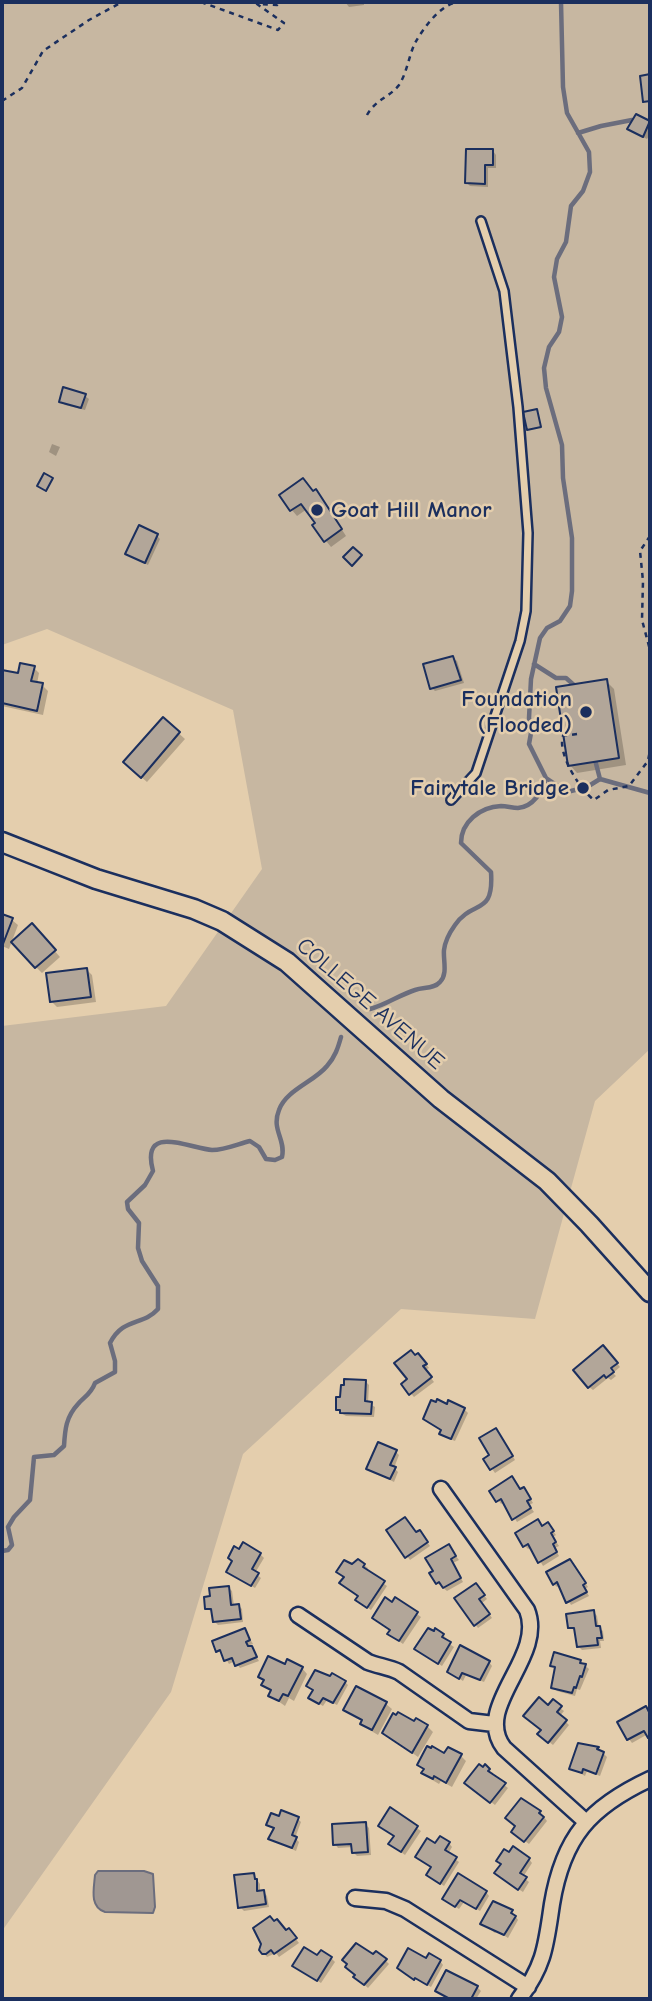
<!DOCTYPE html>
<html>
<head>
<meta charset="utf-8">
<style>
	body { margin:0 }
	#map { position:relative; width:652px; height:2001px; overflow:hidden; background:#e4cead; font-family:"Comic Neue",sans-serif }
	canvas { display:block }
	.frame { position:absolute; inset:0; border:4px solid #1b2f5e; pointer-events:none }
</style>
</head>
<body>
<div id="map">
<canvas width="652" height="2001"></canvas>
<div class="frame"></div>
</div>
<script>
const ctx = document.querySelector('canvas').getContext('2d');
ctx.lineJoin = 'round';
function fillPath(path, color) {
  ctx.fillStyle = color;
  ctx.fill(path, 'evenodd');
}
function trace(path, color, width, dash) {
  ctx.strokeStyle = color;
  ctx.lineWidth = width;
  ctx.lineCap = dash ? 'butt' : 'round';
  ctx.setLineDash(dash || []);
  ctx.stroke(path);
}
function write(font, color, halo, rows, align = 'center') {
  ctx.font = font + ' "Comic Neue",sans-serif';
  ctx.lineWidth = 5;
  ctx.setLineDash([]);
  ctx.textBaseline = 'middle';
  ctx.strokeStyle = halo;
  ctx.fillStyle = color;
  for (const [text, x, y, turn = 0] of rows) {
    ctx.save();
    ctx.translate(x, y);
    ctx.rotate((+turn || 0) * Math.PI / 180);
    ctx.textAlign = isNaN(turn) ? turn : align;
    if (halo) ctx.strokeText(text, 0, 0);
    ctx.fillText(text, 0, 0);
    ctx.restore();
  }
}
fillPath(new Path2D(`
	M2,2H650V1049L595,1101L535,1319L401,1309L243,1454L171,1692L2,1931V1026L166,1006L262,869L233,710L47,629L2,645Z`), '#c7b7a1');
const water = new Path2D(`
	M98,1871H144L153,1874L155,1907L153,1913L105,1912C89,1907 94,1888 95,1875Z`);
fillPath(water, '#a09792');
trace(water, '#6b6d7d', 2);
fillPath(new Path2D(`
	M345,2H364V5L349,7Z
	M636,116L650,123V134L647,139L633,132Z
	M493,151L496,155V168H488V187L470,186L467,183Z
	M85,396L89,399L85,410L65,405L61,401Z
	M52,444L60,447L56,456L49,452Z
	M314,493L321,497L346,536L331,547L314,526L317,523L307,509L297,516L292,510Z
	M157,536L160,539L148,565L127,554Z
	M453,658L457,661L464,683L435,691L432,688Z
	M34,668L39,673L37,684L42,685L48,691L43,715L2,706V672L19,676Z
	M606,681L614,689L626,765L577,773L570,765Z
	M163,719L185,739L147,782L131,768Z
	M2,916L12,920L18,925L9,949L2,946Z
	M38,932L60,957L42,973L36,967Z
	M87,970L92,975L96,1002L57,1007L51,1001Z
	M607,1351L620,1367L613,1373L616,1376L611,1380L608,1378L593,1390L589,1387Z
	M415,1357L421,1358L429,1368L425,1370L434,1382L414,1397L403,1385L410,1380Z
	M365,1381L369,1385L368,1403L375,1407L374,1417L346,1416L341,1413L337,1409Z
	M464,1409L468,1413L455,1441L445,1437L441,1433L442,1431L431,1424Z
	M499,1433L515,1460L495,1473L485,1459L491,1456Z
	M396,1452L399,1455L394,1468L398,1472L394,1482L368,1469Z
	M492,1491L527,1493L533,1503L529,1505L534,1512L517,1522L505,1502L501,1504Z
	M548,1524L556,1535L553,1537L559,1546L555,1548L559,1556L543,1566L532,1547L528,1549L524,1545Z
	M417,1534L423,1536L430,1546L410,1560L407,1556Z
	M449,1547L459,1560L453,1563L463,1582L447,1591L437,1583L432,1574Z
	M260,1554L264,1558L255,1573L261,1578L255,1588L228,1572Z
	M573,1564L588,1587L585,1589L589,1596L571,1605L560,1585L557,1587L554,1584Z
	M364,1565L368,1568L366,1571L387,1586L371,1610L361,1603L352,1567Z
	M229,1588L232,1591L234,1606H239L242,1609L243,1622L218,1625L214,1621L213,1612L207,1609Z
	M479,1589L487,1599L482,1603L492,1618L478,1628L475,1624Z
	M396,1599L421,1617L403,1644L393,1637L392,1630V1605Z
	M594,1612L597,1616L599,1628L603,1631L604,1641H600L601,1648L582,1650L578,1646L577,1631L570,1628Z
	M245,1630L253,1644L244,1647L251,1648L259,1661L240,1668L235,1661L229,1664L223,1654L218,1651Z
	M443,1635L447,1639L445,1641L454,1647L442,1666L420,1652Z
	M580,1661L589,1669L580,1690L577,1689L575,1696L557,1691L553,1687L556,1669L552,1665Z
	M489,1662L492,1666L484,1682L466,1675L463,1681L449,1672Z
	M285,1667L302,1668L307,1674L294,1701L289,1698L285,1706L271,1696L272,1692L263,1685L265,1682L260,1676Z
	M345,1682L348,1685L337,1705L327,1700L323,1706L314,1701V1691L308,1686Z
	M386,1704L392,1709L378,1735L368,1729L362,1724L364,1722L346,1709Z
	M549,1707L560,1708L564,1711L560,1716L569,1725L553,1745L543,1737Z
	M646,1708L650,1714V1738L648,1734L632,1743L629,1739Z
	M414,1723L427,1726L433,1732L418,1757L384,1733Z
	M598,1748L607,1757L600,1776L587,1771L585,1776L571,1768Z
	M445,1755L461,1756L466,1761L452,1787L441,1781L439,1784L429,1778L419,1765Z
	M485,1767L493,1773L491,1775L508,1788L495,1805L470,1786Z
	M390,1810L421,1831L405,1855L394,1847L396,1837Z
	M540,1812L547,1821L529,1844L517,1835Z
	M298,1819L301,1822L295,1838L299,1842L296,1851L270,1839L275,1830L268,1825Z
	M365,1824L369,1828L371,1855L357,1856L353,1852V1847L338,1848L335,1844Z
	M449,1843L452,1847L448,1854L459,1862L444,1886L432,1878L436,1846Z
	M529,1859L532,1863L523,1877L529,1882L523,1892L500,1877Z
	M253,1874L260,1884V1893L264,1892L267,1896L269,1907L244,1911L240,1907Z
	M486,1892L489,1896L480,1911L464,1902L459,1909L448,1902Z
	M512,1911L518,1920L508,1938L497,1931L495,1933L482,1924Z
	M286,1932L292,1934L299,1943L279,1957L276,1953L267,1957L261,1950L263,1944Z
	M318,1958H331L335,1962L321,1983L298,1969Z
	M385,1960L389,1964L368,1988L359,1980Z
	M427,1960L440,1961L443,1965L431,1987L404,1973Z
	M477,1987L481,1991L476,1999H450L437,1990Z`), '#0003');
trace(new Path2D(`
	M578,133L601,126L632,120L634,123
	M534,664L556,678H566L575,686
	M594,756L600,779
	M546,778L567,792L587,787L600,779L650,793
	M370,1009C386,1005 399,995 415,990C424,987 434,989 440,982C448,974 443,960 444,950C445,942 450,932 455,925C473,899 494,917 491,872L461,843C461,822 480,807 501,806C507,806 512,808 518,808C533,807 543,791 546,778L529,744L531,733L529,718L531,679L540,638L547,628L560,621L570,606L572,591V538L563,478L562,445L546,388L544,368L549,347L559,332L562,317L554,277L557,259L566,242L571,206L583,191L590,172L589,152L567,113L563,87L561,2
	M2,1551L8,1550L12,1545L8,1527L14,1517L30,1500L34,1457L54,1455L64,1446C65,1429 66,1417 78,1404C85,1396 91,1394 95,1383L115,1372V1361L110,1343C123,1317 143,1326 158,1309V1286L142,1261L138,1248L139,1223L128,1209L127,1202L145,1185L153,1171C140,1122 191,1149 212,1150C225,1150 238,1144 250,1141L259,1147L266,1159L275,1160L282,1157C286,1139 271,1130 279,1110C286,1090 314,1082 327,1066C335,1057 338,1048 341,1037`), '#6b6d7d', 4.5);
const building = new Path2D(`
	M650,74V101L643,102L640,76Z
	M636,114L650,121L643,137L627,129Z
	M466,149H493V165H485V184L465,183Z
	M63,387L86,394L81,408L59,402Z
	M537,409L541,427L527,430L523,412Z
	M44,473L53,478L46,491L37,486Z
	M303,478L313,491L316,489L342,529L324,542L312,525L315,523L301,504L290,511L279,495Z
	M139,525L158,534L145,563L125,554Z
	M353,547L362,555L352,566L343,557Z
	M453,656L461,680L430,689L423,664Z
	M20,663L35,666L31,681L43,683L37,711L2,703V670L18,673Z
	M607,679L619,758L568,766L556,687Z
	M163,717L180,732L141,778L123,762Z
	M2,914L13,918L3,944L2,943Z
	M32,923L56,950L35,968L11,942Z
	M87,968L91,997L50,1002L46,973Z
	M603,1345L618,1363L611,1368L614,1372L606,1378L604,1375L588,1388L573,1370Z
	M411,1350L415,1355L418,1353L427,1364L423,1366L432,1377L409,1395L401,1384L407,1379L394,1363Z
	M344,1379L366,1380L365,1401L372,1402L371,1414L340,1413V1410H336V1397H340L341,1385H344Z
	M437,1399L447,1404L448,1400L465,1408L451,1439L439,1434L441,1430L423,1419L431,1400L436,1402Z
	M496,1428L513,1456L490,1470L483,1459L489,1455L479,1438Z
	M378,1442L397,1450L390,1465L396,1467L390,1479L366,1469Z
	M512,1476L520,1489L524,1487L531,1499L527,1501L531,1508L512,1520L501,1499L496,1502L489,1491Z
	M405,1517L416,1532L420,1530L428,1542L405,1558L386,1530Z
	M538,1519L542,1526L548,1522L554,1531L551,1533L556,1542L553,1544L557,1552L538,1563L528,1544L523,1547L515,1533Z
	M243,1542L261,1553L252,1569L259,1573L251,1586L226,1572L232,1561L228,1558L234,1546L239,1549Z
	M449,1544L456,1556L451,1559L461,1578L443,1588L439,1582L436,1584L429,1573L433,1571L425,1558Z
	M358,1559L365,1564L363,1567L385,1581L367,1608L355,1600L358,1596L339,1583L344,1577L336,1572L344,1560L352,1564Z
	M570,1559L586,1583L583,1585L587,1592L566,1603L557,1582L553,1585L546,1572Z
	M476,1583L485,1595L479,1599L490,1614L474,1626L454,1598Z
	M229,1586L231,1605L239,1604L241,1619L213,1622L211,1609H205L204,1597L210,1596L209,1588Z
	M385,1597L392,1602L395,1597L418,1612L399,1641L387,1634L390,1630L372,1618Z
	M594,1610L596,1626H600L602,1638H597L598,1645L577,1647L574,1628H568L566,1614Z
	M245,1628L250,1640L246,1642L248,1646H252L257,1657L235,1666L232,1658L224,1661L220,1650L216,1652L212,1641Z
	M428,1628L434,1631L435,1628L444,1634L442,1637L451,1642L438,1664L414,1649Z
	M460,1645L490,1661L480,1680L462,1673L459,1679L447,1672Z
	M554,1652L581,1660L580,1663L586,1664L582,1677L580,1676L576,1688L574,1687L572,1693L551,1688L555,1667L550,1666Z
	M268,1656L285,1664L287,1659L303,1667L288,1696L283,1694L279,1701L268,1696L271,1690L261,1685L264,1680L258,1677Z
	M315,1670L330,1676L332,1673L346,1681L333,1703L323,1698L319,1704L308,1698L313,1690L306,1686Z
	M356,1686L387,1702L372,1730L360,1724L362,1720L343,1710Z
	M539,1697L548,1705L553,1699L562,1706L557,1712L567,1720L548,1743L537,1734L541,1730L523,1716Z
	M646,1706L650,1714V1737L648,1738L644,1731L627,1740L617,1722Z
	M398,1712L414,1721L416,1718L428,1725L412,1753L382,1733L393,1713L396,1715Z
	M578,1743L599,1747L597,1749L604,1752L596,1774L583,1769L582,1773L569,1769Z
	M427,1746L431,1748L432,1746L444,1753L448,1747L462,1754L446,1783L434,1776L433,1779L421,1773L424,1769L417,1765Z
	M479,1764L483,1767L485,1764L490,1769L488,1771L506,1783L490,1803L464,1783Z
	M521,1798L541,1811L539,1813L544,1817L524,1842L511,1832L515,1826L505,1818Z
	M390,1807L418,1826L401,1852L388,1844L394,1836L378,1826Z
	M281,1810L299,1817L292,1835L297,1837L292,1848L268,1839L274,1828L266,1825L271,1813L279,1816Z
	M366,1822L368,1852L352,1853L351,1844L333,1845L332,1824Z
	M440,1836L450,1842L445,1850L457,1857L440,1884L426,1875L431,1867L415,1857L427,1838L435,1843Z
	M513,1846L530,1858L520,1873L527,1877L518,1890L494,1873L501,1864L496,1861L504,1849L509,1852Z
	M254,1873L255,1879H257V1891L264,1890L266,1904L238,1908L234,1875Z
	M458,1873L487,1891L476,1909L460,1900L455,1907L442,1899Z
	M493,1901L513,1910L511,1913L516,1916L504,1935L480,1924Z
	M270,1916L274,1921L277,1919L286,1930L289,1928L297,1938L274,1954L271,1950L266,1954H262L259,1950L261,1944L253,1928Z
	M356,1943L373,1954L376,1951L387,1959L364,1985L353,1977L355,1975L345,1967L347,1964L342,1960Z
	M304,1947L317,1955L321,1950L332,1957L317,1981L292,1966Z
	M408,1948L426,1958L429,1953L441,1960L427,1985L415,1978L414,1980L397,1968Z
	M446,1970L478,1986L471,1999H450L435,1991Z`);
fillPath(building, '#b2a699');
trace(building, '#1b2f5e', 2);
const service = new Path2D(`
	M451,800L476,773L520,641L526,611L528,533L518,407L504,291L481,221`);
const minor = new Path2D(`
	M441,1489L527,1610C546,1658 472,1706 504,1748L585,1821
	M298,1615L368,1662C378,1666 389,1667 399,1672L469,1721L494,1724
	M355,1898L386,1901L405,1909L528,1987
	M519,1999C545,1965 546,1944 552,1904C563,1837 590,1807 650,1779`);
const tertiary = new Path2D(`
	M2,842L96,879L194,909L222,921L287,962L441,1099L547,1181L589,1224L650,1292`);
trace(service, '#1b2f5e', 12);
trace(minor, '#1b2f5e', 19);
trace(tertiary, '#1b2f5e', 23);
trace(new Path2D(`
	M201,2L278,30L284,23L257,4L277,5L279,2
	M2,101L22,88L43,51L89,20L122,2
	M367,115C376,99 390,97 399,85C407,73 409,55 415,43C424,27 441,4 458,2
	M650,536L640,551L643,581L642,620L650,650
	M577,734L563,736C557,753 580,790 594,800L608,790L629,786L648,761L650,750`), '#1b2f5e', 2.5, [5, 5]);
trace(service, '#e4cead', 7);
trace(minor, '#e4cead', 14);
trace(tertiary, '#e4cead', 18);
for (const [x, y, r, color] of [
	[317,510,7,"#1b2f5e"],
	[586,712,7,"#1b2f5e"],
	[583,788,7,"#1b2f5e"]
]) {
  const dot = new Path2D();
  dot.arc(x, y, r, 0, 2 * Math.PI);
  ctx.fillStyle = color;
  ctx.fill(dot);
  trace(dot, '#e4cead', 2.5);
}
write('bold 23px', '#1b2f5e', '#e4cead', [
	["Goat Hill Manor",331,510,"left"],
	["Foundation",572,699],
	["(Flooded)",572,725],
	["Fairytale Bridge",569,788]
], 'right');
write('23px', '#1b2f5e', '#e4cead', [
	["COLLEGE AVENUE",370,1004,41]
]);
</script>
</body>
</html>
